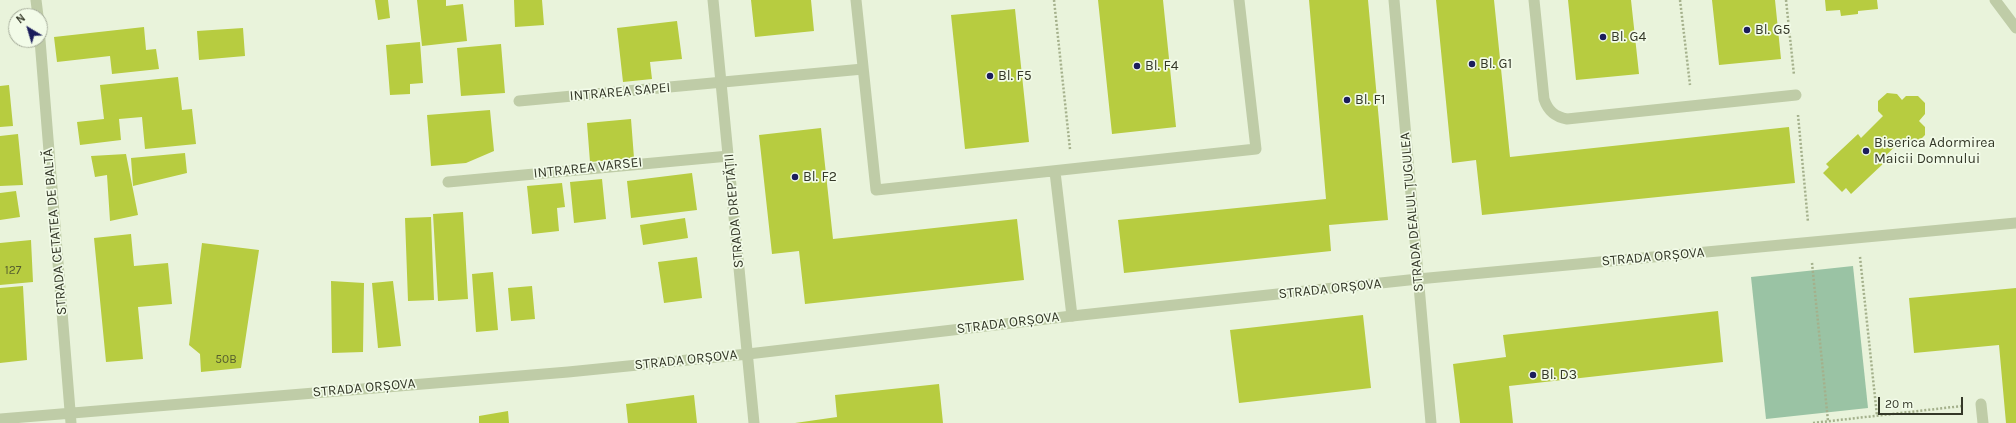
<!DOCTYPE html>
<html>
<head>
<meta charset="utf-8">
<style>
	body { margin:0 }
	#map { position:relative; width:2016px; height:423px; overflow:hidden; background:#e9f3db; font-family:Karla,sans-serif }
	canvas { display:block }
	.north { position:absolute; left:8px; top:8px; width:40px; height:40px; box-sizing:border-box; background:#f2fbe8; border:1px solid #a6ad9b; border-radius:50%; rotate:322deg; font-size:11px; font-weight:700; line-height:16px; text-align:center; color:#343828 }
	.north::after { content:''; display:block; margin:auto; width:14px; height:18px; background:#1b1d5c; clip-path:polygon(50% 0,100% 100%,50% 72%,0 100%) }
	.scale { position:absolute; left:1878px; top:397px; width:85px; height:18px; box-sizing:border-box; border:2px solid #343828; border-top:0; padding-left:5px; font-size:12px; line-height:14px; white-space:nowrap; color:#343828; -webkit-text-stroke:3px #f2fbe8; paint-order:stroke }
</style>
</head>
<body>
<div id="map">
<canvas width="2016" height="423"></canvas>
<div class="north">N</div>
<div class="scale">20 m</div>
</div>
<script>
const ctx = document.querySelector('canvas').getContext('2d');
ctx.lineJoin = 'round';
function fillPath(path, color) {
  ctx.fillStyle = color;
  ctx.fill(path, 'evenodd');
}
function trace(path, color, width, dash) {
  ctx.strokeStyle = color;
  ctx.lineWidth = width;
  ctx.lineCap = dash ? 'butt' : 'round';
  ctx.setLineDash(dash || []);
  ctx.stroke(path);
}
function write(font, color, halo, rows, align = 'center') {
  ctx.font = font + ' Karla,sans-serif';
  ctx.lineWidth = 3.5;
  ctx.setLineDash([]);
  ctx.textBaseline = 'middle';
  ctx.strokeStyle = halo;
  ctx.fillStyle = color;
  for (const [text, x, y, turn = 0] of rows) {
    ctx.save();
    ctx.translate(x, y);
    ctx.rotate((+turn || 0) * Math.PI / 180);
    ctx.textAlign = isNaN(turn) ? turn : align;
    if (halo) ctx.strokeText(text, 0, 0);
    ctx.fillText(text, 0, 0);
    ctx.restore();
  }
}
fillPath(new Path2D(`
	M1853,266L1868,408L1766,419L1751,277Z`), '#9ac3a4');
fillPath(new Path2D(`
	M375,0H388L390,18L378,20Z
	M417,0H446V6L463,4L467,41L422,46Z
	M514,0H542L544,25L515,27Z
	M751,0H811L814,31L755,37Z
	M1098,0H1163L1176,127L1112,134Z
	M1309,0H1368L1388,220L1329,225L1331,251L1124,273L1118,220L1326,199Z
	M1436,0H1494L1510,157L1789,127L1795,183L1482,215L1476,160L1452,163Z
	M1568,0H1631L1639,74L1576,80Z
	M1712,0H1775L1781,59L1719,65Z
	M1825,0H1877L1878,9L1858,11V14L1841,16L1840,10L1826,11Z
	M1015,9L1029,142L965,149L951,15Z
	M677,21L682,59L650,62L652,79L623,82L617,28Z
	M144,27L146,50L156,49L159,69L112,74L110,56L57,62L54,37Z
	M243,28L245,56L199,60L197,31Z
	M420,42L423,83L410,84V94L390,95L386,45Z
	M501,44L505,93L461,96L457,48Z
	M178,77L182,110L192,109L196,144L145,149L142,117L119,119L121,140L80,145L77,122L104,119L100,85Z
	M9,85L13,126L0,127V86Z
	M1887,93L1897,94L1902,100L1906,96H1918L1925,103V114L1919,121L1925,127V135L1918,142H1908L1904,138L1882,159L1885,162L1851,194L1846,188L1842,192L1823,173L1829,167L1826,164L1858,134L1861,138L1883,116L1878,111V101Z
	M490,110L494,151L466,163L431,166L427,115Z
	M631,119L634,158L590,162L587,123Z
	M821,128L833,239L1017,219L1024,280L805,304L799,251L772,254L759,135Z
	M18,134L23,185L0,186V136Z
	M185,153L187,173L133,186L131,158Z
	M126,154L138,215L110,221L107,175L95,177L91,156Z
	M692,173L697,210L631,218L627,181Z
	M602,179L606,219L574,223L570,182Z
	M562,183L565,207L557,208L559,231L532,234L527,186Z
	M16,191L20,217L0,220V193Z
	M463,212L468,299L438,301L433,214Z
	M431,217L434,300L408,301L405,218Z
	M685,218L688,238L643,245L640,225Z
	M131,234L134,266L168,263L172,304L138,307L143,359L106,362L94,238Z
	M31,240L33,282L0,285V243Z
	M202,243L259,250L241,368L201,372L200,354L189,345Z
	M697,257L702,298L664,303L658,262Z
	M493,272L498,330L476,332L472,274Z
	M331,281L364,283L363,352L332,353Z
	M393,281L401,346L378,348L372,283Z
	M23,286L27,360L0,363V288Z
	M532,286L535,319L511,321L508,288Z
	M2016,288V423H2006L1999,345L1914,353L1909,298Z
	M1718,311L1723,362L1509,386L1513,423H1460L1453,364L1506,357L1503,335Z
	M1363,315L1371,388L1239,403L1230,330Z
	M939,384L943,423H795L837,417L835,395Z
	M694,395L697,423H628L626,404Z
	M508,411L509,423H479V416Z`), '#b7cc40');
trace(new Path2D(`
	M1054,0L1070,149
	M1680,0L1690,85
	M1786,0L1794,75
	M1798,115L1808,222
	M1860,257L1877,416
	M1812,263L1828,421
	M1813,423L1962,406`), '#a4b08b', 2.5, [2, 2]);
trace(new Path2D(`
	M856,0L876,190L1256,149L1239,0
	M1534,0L1544,99C1548,111 1555,117 1567,119L1796,95
	M1995,0L2016,28
	M519,101L863,69
	M1055,172L1072,316
	M448,182L729,156
	M1981,404L1983,423`), '#bfcca7', 11);
trace(new Path2D(`
	M36,0L38,16
	M713,0L754,423
	M1394,0L1431,423
	M40,40L71,423
	M0,419L568,372L748,354L1072,316L1418,279L2016,223`), '#bfcca7', 11);
for (const [x, y, r, color] of [
	[1747,30,4,"#1b1d5c"],
	[1603,37,4,"#1b1d5c"],
	[1472,64,4,"#1b1d5c"],
	[1137,66,4,"#1b1d5c"],
	[990,76,4,"#1b1d5c"],
	[1347,100,4,"#1b1d5c"],
	[1866,151,4,"#1b1d5c"],
	[795,177,4,"#1b1d5c"],
	[1533,375,4,"#1b1d5c"]
]) {
  const dot = new Path2D();
  dot.arc(x, y, r, 0, 2 * Math.PI);
  ctx.fillStyle = color;
  ctx.fill(dot);
  trace(dot, '#f2fbe8', 1.5);
}
write('12px', '#555d2e', null, [
	["127",13,271],
	["50B",226,360]
]);
write('14px', '#343828', '#f2fbe8', [
	["Bl. G5",1755,30],
	["Bl. G4",1611,37],
	["Bl. G1",1480,64],
	["Bl. F4",1145,66],
	["Bl. F5",998,76],
	["Bl. F1",1355,100],
	["Biserica Adormirea",1874,143],
	["Maicii Domnului",1874,159],
	["Bl. F2",803,177],
	["Bl. D3",1541,375]
], 'left');
write('14px', '#343828', '#f2fbe8', [
	["INTRAREA SAPEI",620,92,-5],
	["INTRAREA VARSEI",588,168,-6],
	["STRADA DREPTĂȚII",734,211,-95],
	["STRADA DEALUL ȚUGULEA",1412,212,-95],
	["STRADA CETATEA DE BALTĂ",55,232,-95],
	["STRADA ORȘOVA",1653,257,-5],
	["STRADA ORȘOVA",1330,289,-6],
	["STRADA ORȘOVA",1008,323,-7],
	["STRADA ORȘOVA",686,360,-6],
	["STRADA ORȘOVA",364,388,-5]
]);
</script>
</body>
</html>
